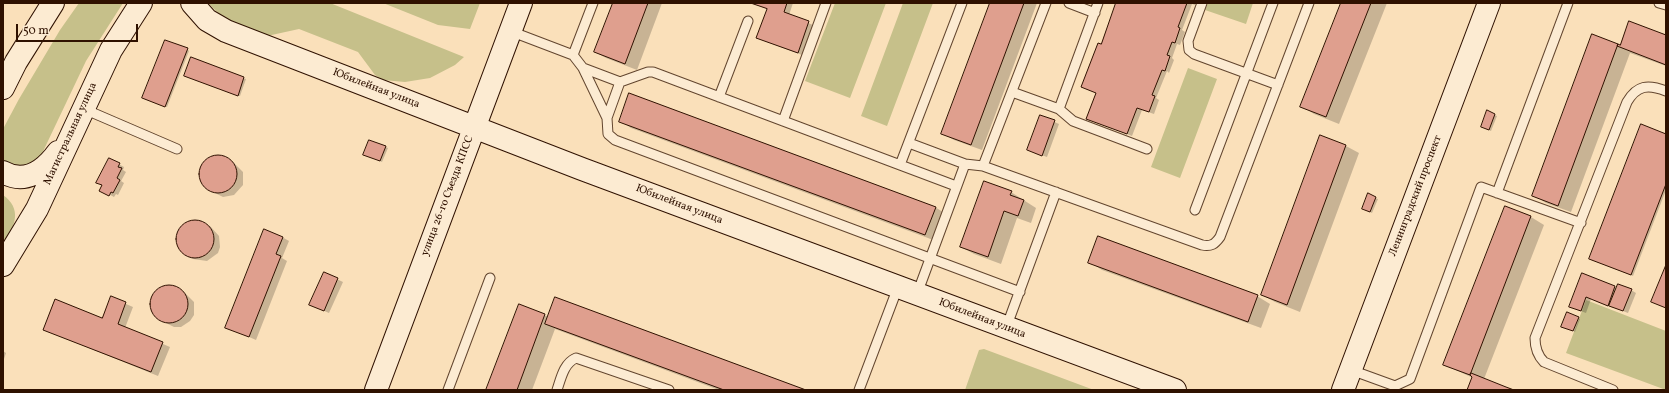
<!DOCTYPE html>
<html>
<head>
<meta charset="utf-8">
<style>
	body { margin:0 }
	#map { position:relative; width:1669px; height:393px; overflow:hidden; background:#fae0ba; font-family:Vollkorn,serif }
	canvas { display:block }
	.frame { position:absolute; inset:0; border:4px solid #2f1100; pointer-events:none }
	.scale { position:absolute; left:16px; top:24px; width:122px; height:18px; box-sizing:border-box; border:2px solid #2f1100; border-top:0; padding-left:5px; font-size:12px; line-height:14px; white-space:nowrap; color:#2f1100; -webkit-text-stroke:3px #fcebd2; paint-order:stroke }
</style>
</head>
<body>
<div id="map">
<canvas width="1669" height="393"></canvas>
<div class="frame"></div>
<div class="scale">50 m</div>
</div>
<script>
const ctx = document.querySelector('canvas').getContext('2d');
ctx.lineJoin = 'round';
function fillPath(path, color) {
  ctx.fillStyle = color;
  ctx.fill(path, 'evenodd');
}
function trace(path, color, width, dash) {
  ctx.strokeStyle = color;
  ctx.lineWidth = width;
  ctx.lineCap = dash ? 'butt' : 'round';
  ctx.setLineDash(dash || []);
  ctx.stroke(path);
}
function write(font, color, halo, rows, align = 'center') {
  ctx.font = font + ' Vollkorn,serif';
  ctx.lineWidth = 3;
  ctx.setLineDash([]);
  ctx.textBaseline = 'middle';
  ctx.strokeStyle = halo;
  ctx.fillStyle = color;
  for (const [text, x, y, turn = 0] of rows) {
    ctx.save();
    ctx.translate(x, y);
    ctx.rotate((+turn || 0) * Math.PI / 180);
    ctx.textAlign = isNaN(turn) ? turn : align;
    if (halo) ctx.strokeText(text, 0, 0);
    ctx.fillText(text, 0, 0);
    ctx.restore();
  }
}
fillPath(new Path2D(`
	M79,3H123L86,61L38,162L31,167L11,166L3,160V129L19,99L60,30Z
	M208,3H330L464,57L455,65L430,78L405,82L383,80L375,75L358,52L299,29L267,36L223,18Z
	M383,3H480L470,29L438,25Z
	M835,3H886L850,98L805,81Z
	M903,3H933L887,126L861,116Z
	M1208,3H1253L1246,24L1205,10Z
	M1188,68L1217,79L1180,178L1151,167Z
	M3,195C22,208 16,227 3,242Z
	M1586,300L1666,331V390L1566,353Z
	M984,349L1094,390H965L979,350Z`), '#c6c08a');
fillPath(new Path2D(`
	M614,3H662L637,70L606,58L595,52Z
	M751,3H793L789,15L813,25L802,55L762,40L768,9Z
	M991,3H1037L982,150L954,140L942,133Z
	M1117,3H1195V5L1192,4L1182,30L1185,32L1180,45L1177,44L1172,58L1174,60L1169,73L1167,71L1156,98L1159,100L1154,114L1142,110L1132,136L1092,121L1097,93L1102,46Z
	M1342,3H1387L1339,124L1314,114L1301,106Z
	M1592,35L1621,46L1666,36V66L1630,53L1571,212L1546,203L1533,195Z
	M187,49L189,51L167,107L145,99Z
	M191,59L246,79L240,96L187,76Z
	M1488,112L1497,116L1491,131L1484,128Z
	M1041,116L1059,124L1047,157L1033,152Z
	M620,121L935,207L946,214L936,241L631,128Z
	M1666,135V190L1633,276L1592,260Z
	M1321,137L1346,146L1359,153L1300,312L1275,302L1262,295Z
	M386,147L388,148L382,162L367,156Z
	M219,156L233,162L243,172V185L234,195L223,197L209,190L201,179L200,172L202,166L212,157Z
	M109,159L124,167L123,170L126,172L121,181L124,183L118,195L116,194L114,197L101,190Z
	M1011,192L1036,208L1031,223L1017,218L1001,264L974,254L961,247Z
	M1368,195L1378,199L1372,213L1365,210Z
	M1505,207L1531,217L1544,225L1484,379L1511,390H1468L1473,378L1445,365Z
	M188,222H202L210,226L219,236L220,247L218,253L207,261L193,259L186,255L177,244L178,231Z
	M282,237L289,241L282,258L287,261L256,340L226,327Z
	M1089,262L1257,296L1270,304L1261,328L1102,270Z
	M324,273L343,282L329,313L315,307Z
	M1583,275L1617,288L1631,290L1636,293L1628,313L1591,299L1586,313L1575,309Z
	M163,287H176L184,292L194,302V315L190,321L181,327H174L160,320L151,310L152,296Z
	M112,298L133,307L125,328L170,347L158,376L52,333L103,319Z
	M519,305L549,317L803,390H719L555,329L532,390H487Z
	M1578,318L1580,319L1575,332L1564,327Z
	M3,351L6,353L3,362Z`), '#0003');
const building = new Path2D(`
	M613,3H648L625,64L594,52Z
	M751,3H787L784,12L809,21L798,53L756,38L767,9Z
	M990,3H1024L971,145L941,134Z
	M1116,3H1187L1178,27L1180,28L1175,43L1172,42L1167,55L1170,56L1165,71L1162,70L1152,95L1155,96L1149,112L1137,108L1127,134L1086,119L1096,93L1081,87L1098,43L1101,44Z
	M1341,3H1371L1326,117L1300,107Z
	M1629,21L1666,35V65L1617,46L1618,44L1620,45Z
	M1592,34L1618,44L1558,206L1532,196Z
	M165,40L188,48L165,107L142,98Z
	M191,57L244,77L238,96L184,76Z
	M629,93L936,207L925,235L619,122Z
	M1487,110L1495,114L1489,130L1481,127Z
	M1040,115L1055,120L1042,156L1027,150Z
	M1641,124L1666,134V184L1631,275L1589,259Z
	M1320,135L1346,145L1287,305L1261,295Z
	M369,140L386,146L380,161L363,155Z
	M199 174a19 19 0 1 1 38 0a19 19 0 1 1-38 0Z
	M109,158L120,163L118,167L122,168L117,178L120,180L113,193L111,192L109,196L99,191L102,185L96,183Z
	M984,181L1012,191L1010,195L1024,200L1018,216L1004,211L988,257L960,247Z
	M1368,193L1376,197L1370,212L1362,209Z
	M1505,206L1531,216L1470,375L1443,365Z
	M176 239a19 19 0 1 1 38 0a19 19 0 1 1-38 0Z
	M264,229L283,237L276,254L281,256L249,337L225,328Z
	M1098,236L1258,295L1248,322L1088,263Z
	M1666,265V308L1651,302Z
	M324,272L338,278L324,311L309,305Z
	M1582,273L1615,286L1608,306L1586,297L1581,311L1569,307Z
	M1618,284L1632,289L1623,311L1609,306Z
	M150 304a19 19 0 1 1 38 0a19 19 0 1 1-38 0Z
	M111,296L126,302L118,324L163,342L151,372L43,330L55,299L102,318Z
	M555,297L806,390H724L545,324Z
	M519,304L545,314L517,390H486Z
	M1567,312L1579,317L1573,331L1561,327Z
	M1471,373L1506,387L1514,390H1467L1472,377L1470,375Z`);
fillPath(building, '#df9f8e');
trace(building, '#2f1100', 1);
const service = new Path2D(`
	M593,3L573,55L583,68L607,118
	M1069,3L1095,13
	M1202,3L1188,41L1189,50L1194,54L1278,85
	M1659,3L1666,5
	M510,31L573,55
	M583,68L620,82L648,72H653L956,186
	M620,82L607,118L608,134L615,140L1020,292
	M1012,92L1059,109L1073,121L1147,149
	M719,97L748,21
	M84,109L177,149
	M1059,109L1098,3
	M783,121L826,3
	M909,143L965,164
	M900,165L962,3
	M983,166L1202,245C1211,247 1215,244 1220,237L1309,3
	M1497,193L1568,3
	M1195,210L1273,3
	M917,294L965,164L983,166L1046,3
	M1006,328L1056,192
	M1351,370L1395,386L1410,379L1481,187L1581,223
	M448,390L490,278
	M557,390C561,378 564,363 576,358L669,390
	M859,390L898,287
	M1613,390L1544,362C1537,355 1535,348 1535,338L1627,102C1637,85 1648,84 1666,91`);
const secondary = new Path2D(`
	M192,3L207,20L226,31L582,169L1175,390
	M3,88L16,62L53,3
	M3,172C25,185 44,171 58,152
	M3,265L37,209L111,50L141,3
	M376,390L521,3
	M1343,390L1489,3`);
trace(service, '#62452e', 11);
trace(secondary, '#2f1100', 24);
trace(service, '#fcebd2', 9);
trace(secondary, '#fcebd2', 22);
write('11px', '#2f1100', '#fcebd2', [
	["Юбилейная улица",376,89,21],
	["Магистральная улица",71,134,-65],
	["улица 26-го Съезда КПСС",448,196,-69],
	["Ленинградский проспект",1416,196,-69],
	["Юбилейная улица",679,205,21],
	["Юбилейная улица",982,319,21]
]);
</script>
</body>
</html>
